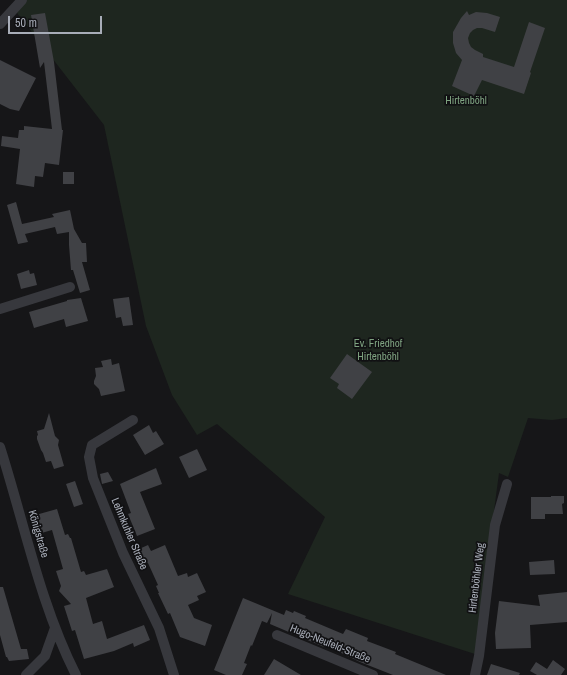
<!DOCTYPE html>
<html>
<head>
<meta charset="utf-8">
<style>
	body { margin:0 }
	#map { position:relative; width:567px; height:675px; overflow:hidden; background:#161618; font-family:"Archivo Narrow",sans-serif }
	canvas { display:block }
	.scale { position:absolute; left:8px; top:16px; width:94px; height:18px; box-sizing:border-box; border:2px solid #a8adb8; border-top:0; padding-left:5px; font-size:12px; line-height:14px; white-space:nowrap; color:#a8adb8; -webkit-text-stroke:3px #111113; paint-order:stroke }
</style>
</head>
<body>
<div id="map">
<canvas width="567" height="675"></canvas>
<div class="scale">50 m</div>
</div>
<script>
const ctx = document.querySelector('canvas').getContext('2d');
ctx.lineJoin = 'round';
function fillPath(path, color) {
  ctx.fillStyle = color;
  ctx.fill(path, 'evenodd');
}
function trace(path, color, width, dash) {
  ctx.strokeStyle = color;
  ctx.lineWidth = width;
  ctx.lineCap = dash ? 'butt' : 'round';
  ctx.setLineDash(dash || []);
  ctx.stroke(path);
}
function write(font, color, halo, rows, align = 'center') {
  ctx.font = font + ' "Archivo Narrow",sans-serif';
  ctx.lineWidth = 3.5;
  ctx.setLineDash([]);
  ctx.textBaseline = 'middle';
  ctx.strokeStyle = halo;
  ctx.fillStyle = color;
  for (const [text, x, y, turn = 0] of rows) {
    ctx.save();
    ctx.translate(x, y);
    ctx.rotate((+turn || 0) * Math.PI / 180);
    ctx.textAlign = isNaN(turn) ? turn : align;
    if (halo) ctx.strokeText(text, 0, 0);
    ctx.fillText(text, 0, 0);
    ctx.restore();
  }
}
fillPath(new Path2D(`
	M22,0H567V418L552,420L528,418L508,477L499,473L475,654L288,594L325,517L217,424L197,435L172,395L146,326L104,125L14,9Z`), '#1e261f');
fillPath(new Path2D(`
	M467,11L469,15L476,12L487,13L500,17L495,32L482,28H477L473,30L470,33L468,38L469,43L471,47L475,50L483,54V57L514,67L529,22L545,28L530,72L531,73L524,94L482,80L474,96L452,86L462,60L456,53L453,43V32L461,18Z
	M45,13L54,62L62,130H63L59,165L45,163L43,177L35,176L34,187L16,184L20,149L1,146L2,136L18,138L19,130H24V126L52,129L44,62L40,68L31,15Z
	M0,60L36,78L19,111L10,109L0,104Z
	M63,172H74V184H63Z
	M16,202L22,224L54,217L52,214L70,210L74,229L82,243H86L87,262H82L90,290L80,293L73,270H71L69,245V232L57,234L55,227L25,234L28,242L18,244L7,205Z
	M29,270L30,274L34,273L37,285L21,289L17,274Z
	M129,297L133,325L123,326L121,317L116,318L113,299Z
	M81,298L88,321L66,327L64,319L34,328L29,312L67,301V300Z
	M347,354L372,372L352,399L337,388L339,384L330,378Z
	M111,359L112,365L119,363L125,391L101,396L99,389L94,384V381L96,376L95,368L103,367L101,361Z
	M49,413L55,436L59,440L58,445L64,466L54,469L51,461L46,462L43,453L41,450L37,439V436L38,435L37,431L44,429Z
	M149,425L153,433L156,431L164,444L145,455L133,435Z
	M197,449L207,470L189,478L179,457Z
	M156,468L162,484L140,492L155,529L137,536L128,514L131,513L120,484Z
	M108,472L113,481L102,484L100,474Z
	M75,481L83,504L74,507L66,484Z
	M551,496H564V503L562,504L563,514H545V519H531V497H551Z
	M57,509L65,535L68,534L70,538H71L81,572L84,571L86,575L107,569L114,587L86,598L93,624L102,621L107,639L144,625L150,640L134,647L133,643L114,651L84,659L75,630L72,631L64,606L71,604L59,591L61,586L56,571L63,569L52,530L38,534L32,516Z
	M148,545L151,551L165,545L178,576L187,573L188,577L197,573L206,592L197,596L199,600L188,605L194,618L212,625L205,646L180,637L170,613L168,614L158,593H159L156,586L158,585L148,563L144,561L139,549Z
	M554,560L555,574L530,575L529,562Z
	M0,587H3L21,649H27L29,659L9,661L7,657H6L0,635Z
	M567,592V622L530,625L531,648L496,649L495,633L499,601L540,606L538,595Z
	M243,598L284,615L286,610L293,613L294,611L306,616L305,618L343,634L346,629L368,638L367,641L396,652L395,654L446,675H393L360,662L327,646V647L324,646V647L270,624L272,613L267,623L262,621L252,646L251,645L244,663L247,664L242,675H226L214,670Z
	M274,659L301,675H264Z
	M553,660L565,669L561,675H537L530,671L536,662L547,669Z
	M491,664L520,673L519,675H487Z`), '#404145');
trace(new Path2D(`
	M0,24L22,0
	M0,309L70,287
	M133,420L92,445L89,457L93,478L123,553L159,628L174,675
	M0,447C24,522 40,604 76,675
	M277,635L373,675
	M26,675L45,656L55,628
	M475,675L479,656L495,525L507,484`), '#37383d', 10);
write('11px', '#7fa381', '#111113', [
	["Hirtenböhl",466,101],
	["Ev. Friedhof",378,344],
	["Hirtenböhl",378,357]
]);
write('11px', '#a8adb8', '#111113', [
	["Königstraße",38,534,74],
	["Lehmkuhler Straße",129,534,67],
	["Hirtenböhler Weg",477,578,-83],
	["Hugo-Neufeld-Straße",330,644,22]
]);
</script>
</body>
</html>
